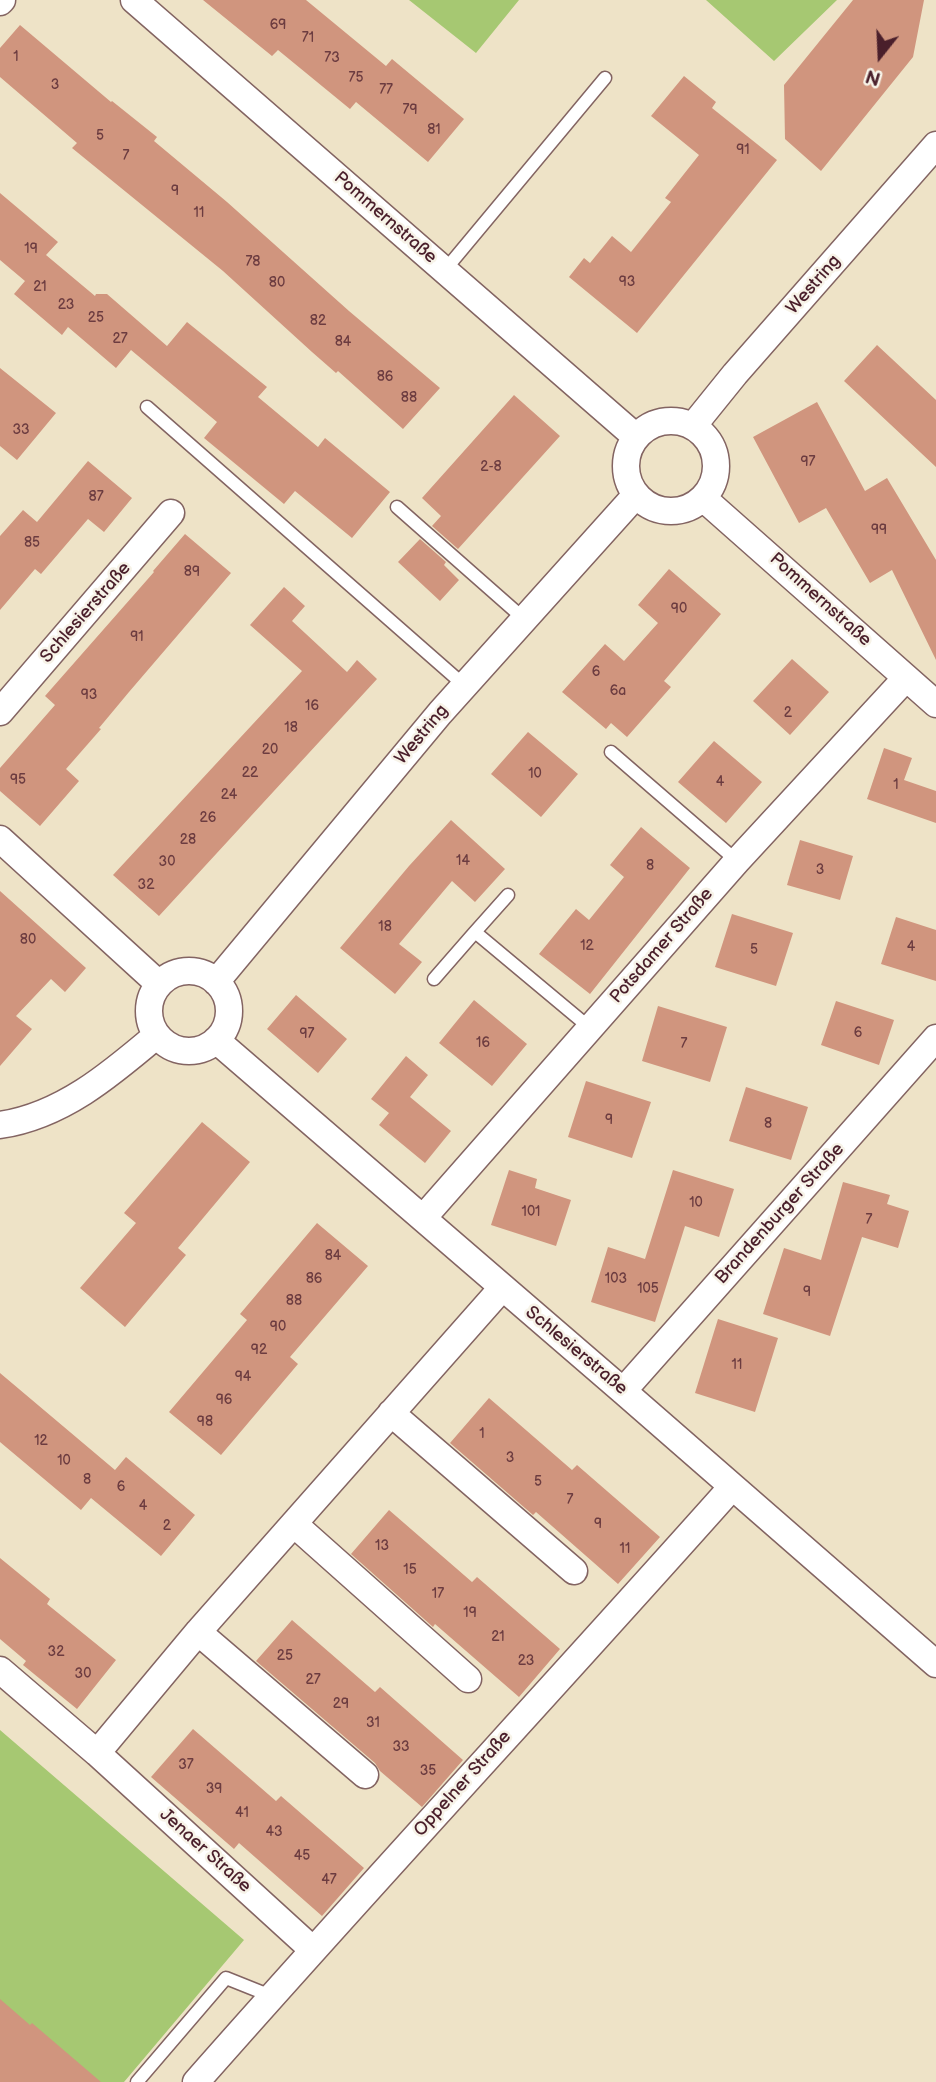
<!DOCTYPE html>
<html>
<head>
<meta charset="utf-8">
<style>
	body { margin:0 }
	#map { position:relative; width:936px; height:2082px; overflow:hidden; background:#eee3c7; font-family:"Balsamiq Sans",sans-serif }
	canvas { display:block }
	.north { position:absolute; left:845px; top:21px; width:70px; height:70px; -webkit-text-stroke:5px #f7f3e8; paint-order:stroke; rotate:198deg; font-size:19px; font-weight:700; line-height:28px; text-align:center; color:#4a1f2b }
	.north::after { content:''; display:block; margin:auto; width:24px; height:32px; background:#4a1f2b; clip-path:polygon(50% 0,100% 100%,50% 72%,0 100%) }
</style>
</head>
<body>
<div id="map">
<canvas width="936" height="2082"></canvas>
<div class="north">N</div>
</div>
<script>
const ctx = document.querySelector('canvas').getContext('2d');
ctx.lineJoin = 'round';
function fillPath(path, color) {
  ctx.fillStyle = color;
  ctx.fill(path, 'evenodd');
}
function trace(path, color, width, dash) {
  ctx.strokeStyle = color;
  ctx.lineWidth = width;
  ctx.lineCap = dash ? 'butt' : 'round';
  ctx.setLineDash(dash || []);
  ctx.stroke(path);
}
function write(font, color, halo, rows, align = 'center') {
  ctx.font = font + ' "Balsamiq Sans",sans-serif';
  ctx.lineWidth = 5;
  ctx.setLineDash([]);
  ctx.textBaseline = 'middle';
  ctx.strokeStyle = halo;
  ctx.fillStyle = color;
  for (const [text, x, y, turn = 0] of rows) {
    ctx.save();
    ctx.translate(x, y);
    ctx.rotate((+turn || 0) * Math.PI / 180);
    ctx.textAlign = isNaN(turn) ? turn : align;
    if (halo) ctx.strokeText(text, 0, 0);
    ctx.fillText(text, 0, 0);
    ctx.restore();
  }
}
fillPath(new Path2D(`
	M409,0H519L476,53Z
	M706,0H837L774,61Z
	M0,1730L244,1940L124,2082H0Z`), '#a6c872');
fillPath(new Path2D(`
	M203,0H306L386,66L392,59L464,119L428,162L356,102L350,109L278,50L272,56Z
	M853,0H924L913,57L821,171L785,139L784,85Z
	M20,25L111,102L112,101L157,137L154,141L227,202L349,311L440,388L403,429L338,371L336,373L312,352L223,271L72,148L77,143L0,77V48Z
	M684,76L716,102L712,108L777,160L637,333L569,277L584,258L590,263L612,236L631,252L671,202L665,198L699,155L651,116Z
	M0,193L58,242L46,255L95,296L96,294H107L167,346L187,322L267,387L258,397L318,447L325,438L390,492L352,538L295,491L284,504L204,438L217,422L131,350L116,368L68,327L62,335L14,294L25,281L0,260Z
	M877,345L936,400V467L844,381Z
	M0,368L56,413L17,460L0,446Z
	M514,395L560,436L458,549L432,526L441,516L422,498Z
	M817,402L865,491L887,478L936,560V660L892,570L870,583L826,508L799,523L753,437Z
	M88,461L132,498L104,532L88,519L41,574L35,569L0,610V536L23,510L37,522Z
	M185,534L231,573L129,692L99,728L101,729L66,769L79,781L40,826L0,791V768L55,705L45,696L154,572L153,571Z
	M420,539L446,562L444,565L459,580L440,601L398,562Z
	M669,569L721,614L664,681L671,687L627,737L611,723L606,729L562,692L605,644L624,661L658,623L638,605Z
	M284,587L305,606L292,621L347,672L357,660L377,679L159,916L113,875L302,671L250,625Z
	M792,659L829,692L790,735L753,701Z
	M528,732L578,774L541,817L491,774Z
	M714,741L762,782L726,823L678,782Z
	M884,748L912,758L904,780L936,791V823L867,799Z
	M451,820L505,869L475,902L452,881L399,944L422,962L395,994L340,948L409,866Z
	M641,827L690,868L590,994L539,954L576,909L589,920L624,877L610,865Z
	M800,840L853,856L840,900L787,885Z
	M0,891L86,968L65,992L51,979L16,1016L32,1029L0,1066Z
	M732,914L793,933L776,986L715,967Z
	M896,917L936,930V981L881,964Z
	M296,995L347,1039L318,1073L267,1029Z
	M474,1000L527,1044L492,1086L439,1043Z
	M836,1001L894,1020L879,1065L821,1045Z
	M658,1006L727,1027L710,1082L642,1061Z
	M406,1056L428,1075L410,1097L451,1131L425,1163L379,1125L389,1113L371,1099Z
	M586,1081L651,1102L632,1158L568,1137Z
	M746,1087L808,1107L791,1160L729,1141Z
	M202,1122L250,1162L178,1248L186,1255L125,1327L80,1288L136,1223L124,1213Z
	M509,1170L537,1179L535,1188L571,1200L556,1246L491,1225Z
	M673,1170L734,1189L719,1237L685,1226L655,1322L591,1302L608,1247L645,1259Z
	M843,1182L890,1195L887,1204L909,1211L898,1248L862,1237L830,1336L763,1314L784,1248L821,1260Z
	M317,1223L368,1266L290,1357L298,1364L221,1455L169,1412L247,1320L240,1314Z
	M718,1319L778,1338L755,1412L695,1393Z
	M0,1373L115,1470L126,1457L195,1515L161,1556L91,1498L81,1510L0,1442Z
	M489,1398L572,1470L577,1465L660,1537L618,1584L536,1512L533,1515L450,1443Z
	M389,1510L472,1582L477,1577L560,1649L519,1697L435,1624L433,1627L351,1554Z
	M0,1558L50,1599L47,1604L116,1660L77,1709L23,1665L26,1661L0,1639Z
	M292,1620L375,1692L380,1687L463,1760L422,1807L380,1771L375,1763L256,1661Z
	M193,1729L276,1801L281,1796L364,1868L322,1916L239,1843L234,1849L151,1777Z
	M0,1999L30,2025L32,2023L101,2082H0Z`), '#d0957e');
const service = new Path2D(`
	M445,270L605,78
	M147,407L465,686
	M397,507L523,618
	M611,752L737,861
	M508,895L475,932L590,1028
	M434,979L475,932
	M137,2082L226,1978L271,1996`);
const minor = new Path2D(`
	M134,0L636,437
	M0,2L2,0
	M626 466a45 45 0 1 1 90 0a45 45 0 1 1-90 0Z
	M693,426L735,374L936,145
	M703,498L936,704
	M0,712L171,513
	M0,839L159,984
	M149 1011a40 40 0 1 1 80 0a40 40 0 1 1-80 0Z
	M216,982L440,713L636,495
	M216,1040L623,1391L936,1664
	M0,1125C62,1116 111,1074 157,1035
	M423,1218L737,861L906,678
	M623,1391L936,1038
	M391,1413L574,1571
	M294,1524L468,1679
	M198,1632L365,1775
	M0,1670L97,1753L313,1950
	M97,1753L198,1632L502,1288
	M196,2082C372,1882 554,1687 732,1487`);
trace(service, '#836462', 15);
trace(minor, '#836462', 29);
trace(service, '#fff', 12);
trace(minor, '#fff', 26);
write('14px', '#6c3c40', null, [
	["69",278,25],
	["71",308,38],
	["1",16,57],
	["73",332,58],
	["75",356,78],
	["3",55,85],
	["77",386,90],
	["79",410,110],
	["81",434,130],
	["5",100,136],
	["91",743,150],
	["7",126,156],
	["9",175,191],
	["11",199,213],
	["19",31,249],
	["78",253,262],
	["93",627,282],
	["80",277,283],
	["21",40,287],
	["23",66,305],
	["25",96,318],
	["82",318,321],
	["27",120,339],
	["84",343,342],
	["86",385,377],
	["88",409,398],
	["33",21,430],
	["97",808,462],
	["2-8",491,467],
	["87",96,497],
	["99",879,530],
	["85",32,543],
	["89",192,572],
	["90",679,609],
	["91",137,637],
	["6",596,672],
	["6a",618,691],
	["93",89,695],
	["16",312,706],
	["2",788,713],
	["18",291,728],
	["20",270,750],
	["22",250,773],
	["10",535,774],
	["95",18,780],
	["4",720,782],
	["1",896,785],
	["24",229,795],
	["26",208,818],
	["28",188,840],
	["14",463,861],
	["30",167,862],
	["8",650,866],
	["3",820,870],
	["32",146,885],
	["18",385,927],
	["80",28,940],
	["12",587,946],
	["4",911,947],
	["5",754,950],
	["6",858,1033],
	["97",307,1034],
	["16",483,1043],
	["7",684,1044],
	["9",609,1120],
	["8",768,1124],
	["10",696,1203],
	["101",531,1212],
	["7",869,1220],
	["84",333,1256],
	["86",314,1279],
	["103",616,1279],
	["105",648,1289],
	["9",807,1292],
	["88",294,1301],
	["90",278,1327],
	["92",259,1350],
	["11",737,1365],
	["94",243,1377],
	["96",224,1400],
	["98",205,1422],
	["1",482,1434],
	["12",41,1441],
	["3",510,1458],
	["10",64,1461],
	["8",87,1480],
	["5",538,1482],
	["6",121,1487],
	["7",570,1500],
	["4",143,1506],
	["9",598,1524],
	["2",167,1526],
	["13",382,1546],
	["11",625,1549],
	["15",410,1570],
	["17",438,1594],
	["19",470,1613],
	["21",498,1637],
	["32",56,1652],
	["25",285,1656],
	["23",526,1661],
	["30",83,1674],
	["27",313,1680],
	["29",341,1704],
	["31",373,1723],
	["33",401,1747],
	["37",186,1765],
	["35",428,1771],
	["39",214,1789],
	["41",242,1813],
	["43",274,1832],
	["45",302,1856],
	["47",329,1880]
]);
write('18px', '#4a1f2b', '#f7f3e8', [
	["Pommernstraße",385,218,41],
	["Westring",814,285,-49],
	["Pommernstraße",820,600,42],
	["Schlesierstraße",86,613,-49],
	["Westring",422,735,-50],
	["Potsdamer Straße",662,946,-49],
	["Brandenburger Straße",780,1214,-48],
	["Schlesierstraße",576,1351,40],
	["Oppelner Straße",463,1784,-48],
	["Jenaer Straße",205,1851,42]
]);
</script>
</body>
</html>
